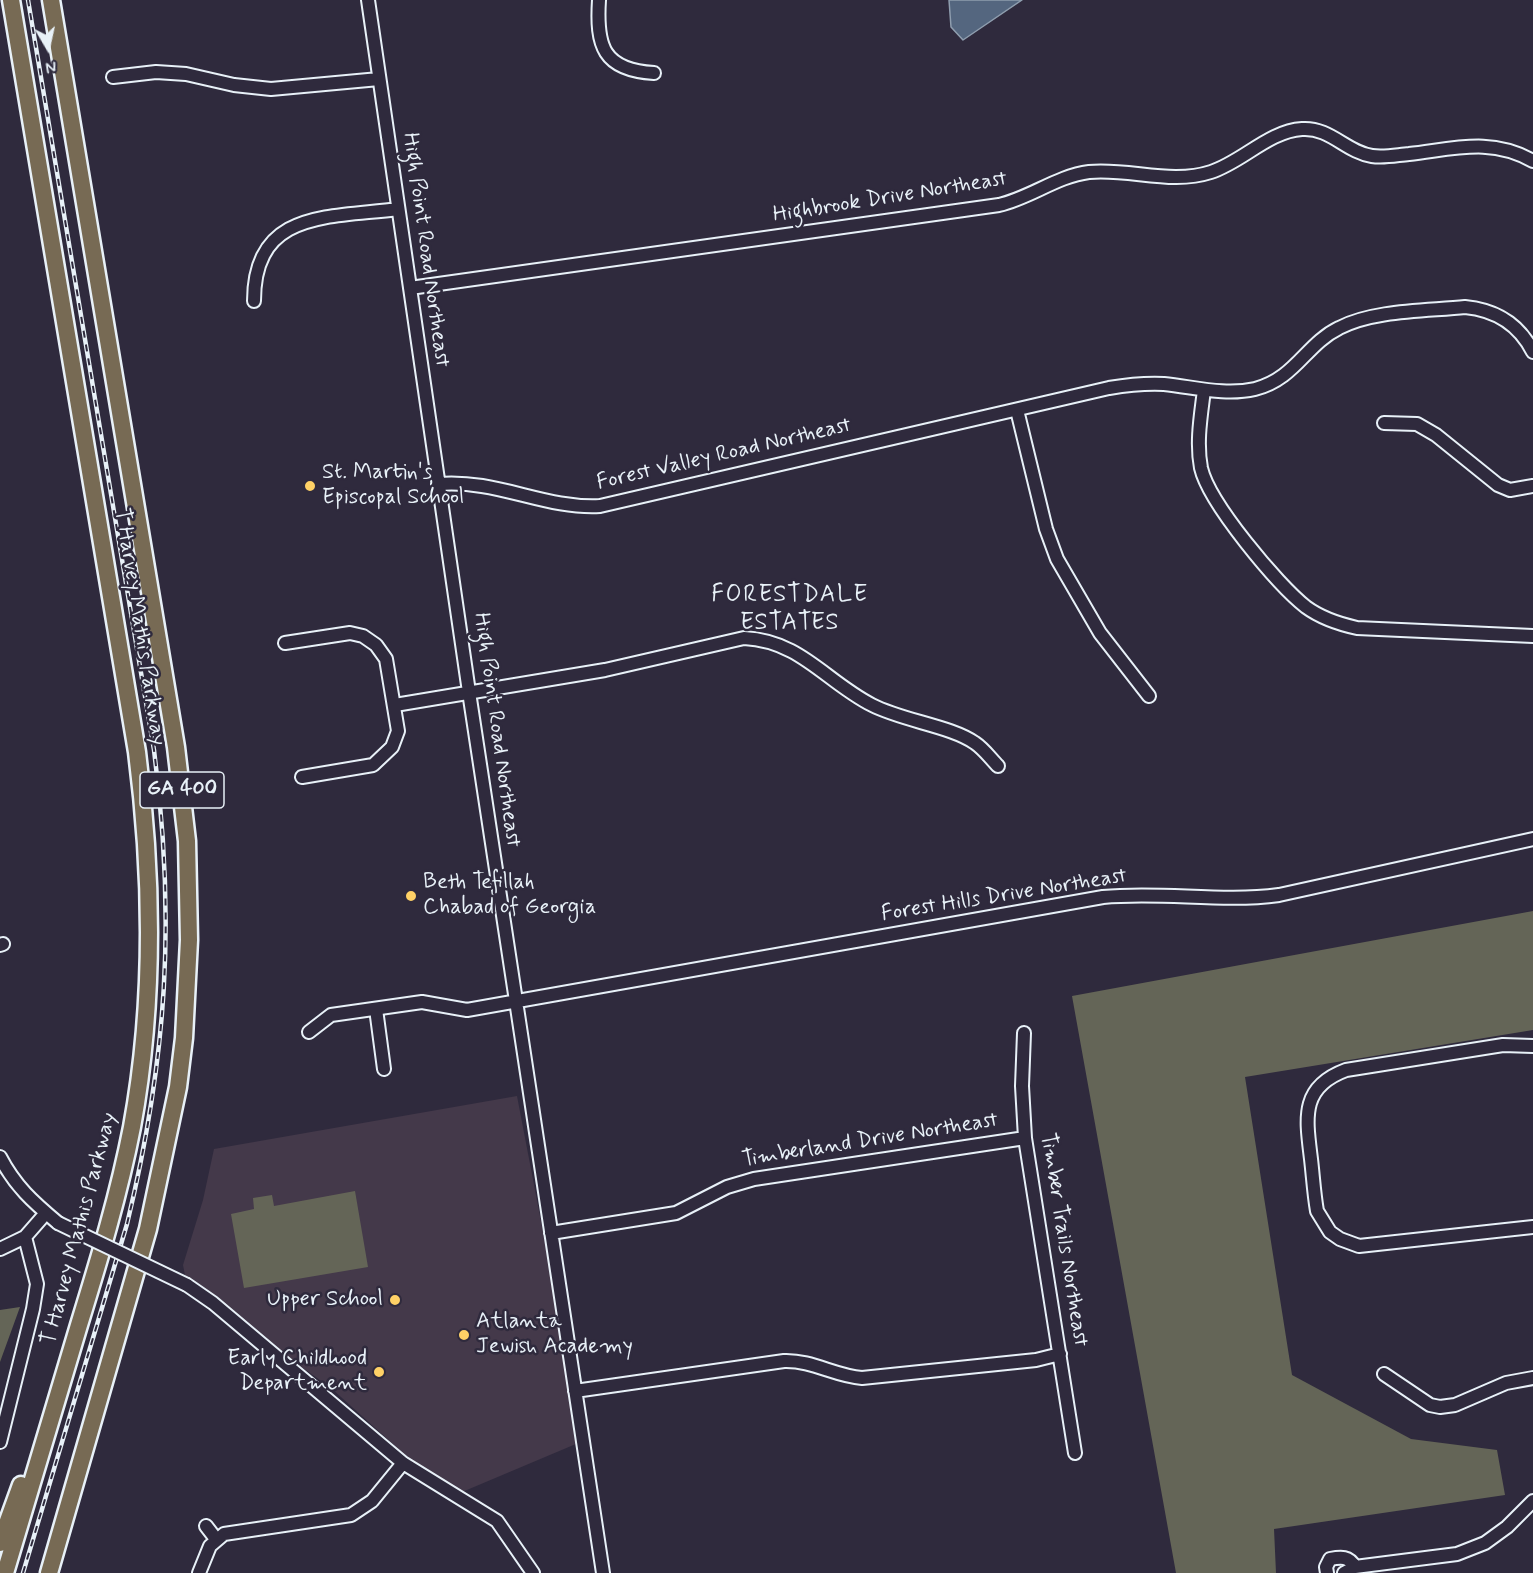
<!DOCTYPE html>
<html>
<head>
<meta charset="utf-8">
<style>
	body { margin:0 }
	#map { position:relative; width:1533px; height:1573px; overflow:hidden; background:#2f2a3d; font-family:Mynerve,sans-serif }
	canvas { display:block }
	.north { position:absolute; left:18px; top:18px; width:60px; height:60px; -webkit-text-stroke:4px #2f2a3d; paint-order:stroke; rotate:171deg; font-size:16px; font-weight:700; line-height:24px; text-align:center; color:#e8f1f8 }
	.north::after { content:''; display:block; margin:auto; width:21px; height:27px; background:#e8f1f8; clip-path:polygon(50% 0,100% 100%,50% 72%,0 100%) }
</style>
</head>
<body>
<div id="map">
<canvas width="1533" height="1573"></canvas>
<div class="north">N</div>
</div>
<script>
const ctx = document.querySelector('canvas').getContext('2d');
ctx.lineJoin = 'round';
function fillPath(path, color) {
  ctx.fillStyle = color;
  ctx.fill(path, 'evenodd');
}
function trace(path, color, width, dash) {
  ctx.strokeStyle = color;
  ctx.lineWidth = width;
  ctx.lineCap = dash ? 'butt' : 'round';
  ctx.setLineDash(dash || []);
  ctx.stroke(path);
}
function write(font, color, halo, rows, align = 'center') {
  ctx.font = font + ' Mynerve,sans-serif';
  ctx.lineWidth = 5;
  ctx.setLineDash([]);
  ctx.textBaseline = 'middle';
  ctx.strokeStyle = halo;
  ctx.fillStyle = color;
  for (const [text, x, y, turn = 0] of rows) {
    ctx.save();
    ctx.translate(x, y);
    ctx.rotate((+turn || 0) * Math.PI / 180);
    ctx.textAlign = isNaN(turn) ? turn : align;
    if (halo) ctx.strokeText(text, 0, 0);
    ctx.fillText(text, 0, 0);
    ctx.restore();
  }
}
fillPath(new Path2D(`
	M517,1096L583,1441L455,1495L405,1455L331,1388L187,1285L183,1265L203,1200L214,1149Z`), '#44394a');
fillPath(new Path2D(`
	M1533,911V1030L1245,1077L1292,1375L1411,1439L1497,1450L1505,1495L1274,1529L1276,1573H1176L1072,996Z
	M355,1191L368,1267L244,1288L231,1214L254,1209L253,1198L272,1195L274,1206Z
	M20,1307L0,1362V1310Z`), '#646557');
const water = new Path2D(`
	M1022,0L963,40L951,27L949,0Z`);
fillPath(water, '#54667f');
trace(water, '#8f9eaf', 1.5);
const minor = new Path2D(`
	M368,0L469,692L603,1573
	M599,0C596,46 603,70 654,73
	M113,77L156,72L186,74L234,85L271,89L379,79
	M410,288L999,205C1030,198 1057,176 1089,172C1130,168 1171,185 1211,172C1242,162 1269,131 1302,129C1330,127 1346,152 1372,156C1384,158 1397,155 1409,154C1454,149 1491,137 1533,161
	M254,301C254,210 328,218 398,209
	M1204,390C1201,415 1196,442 1201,468C1209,503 1277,584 1306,607C1321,618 1339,624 1357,628L1533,636
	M1017,410L1046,529L1057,559L1100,633L1149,696
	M1384,423L1417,424L1436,435L1498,485L1510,490L1533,486
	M438,484C498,479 543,509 600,506L1109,388C1127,385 1145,383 1164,384C1194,387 1225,396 1255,389C1295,379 1306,344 1339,328C1373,310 1427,311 1465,307C1496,310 1519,324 1533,352
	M285,643L350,633L363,636L376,645L386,659L398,731L392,747L373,765L302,777
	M395,705L605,670L744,638C801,641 825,681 872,705C903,721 951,726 975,743C984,749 991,759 998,766
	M0,945L3,944
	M376,1009L384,1069
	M309,1032L331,1015L422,1002L467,1010L1103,897C1162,891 1221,903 1279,895L1533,839
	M1024,1033L1022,1086L1025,1138L1075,1453
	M1533,1046L1503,1045L1346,1070C1300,1087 1306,1118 1311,1159C1313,1176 1314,1194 1317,1211L1330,1232L1340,1239L1359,1246L1533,1227
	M0,1157C15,1186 33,1202 58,1223
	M551,1233L676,1213L727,1187L754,1179L1025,1138
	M0,1249L25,1237L46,1213
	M187,1285L213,1303L403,1463L497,1521L533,1573
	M1384,1374L1430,1405L1440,1407L1455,1405L1506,1383L1533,1378
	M575,1391L784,1361C812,1360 835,1376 862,1378L1036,1360L1060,1354
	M0,1442L33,1309L37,1284L25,1237
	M206,1526L216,1539
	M199,1573L210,1546L224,1534L351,1515L372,1501L403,1463
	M1327,1573L1326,1567L1330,1559C1341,1557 1349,1556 1355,1567
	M1344,1573L1355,1567L1457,1554L1485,1543L1507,1527L1533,1501`);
const highway = new Path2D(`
	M0,1543L21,1485
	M5,1573C30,1490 55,1407 79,1325C99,1260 119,1194 132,1127C155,1002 153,877 137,752L11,0
	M49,1573L148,1229L178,1087L184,1038L189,940L187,841L176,747L51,0`);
trace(minor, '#e8f1f8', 16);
trace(highway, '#e8f1f8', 21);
trace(minor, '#2f2a3d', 12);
trace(highway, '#776a54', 16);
const rail = new Path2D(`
	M23,1573L127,1224C167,1058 176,920 154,750L28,0`);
trace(rail, '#e8f1f8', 4.5);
trace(rail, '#2f2a3d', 2, [7]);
const minorBridge = new Path2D(`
	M58,1223L187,1285`);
trace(minorBridge, '#e8f1f8', 16, []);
trace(minorBridge, '#2f2a3d', 12);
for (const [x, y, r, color] of [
	[310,486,6,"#ffd166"],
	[411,896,6,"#ffd166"],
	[395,1300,6,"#ffd166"],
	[464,1335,6,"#ffd166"],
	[379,1372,6,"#ffd166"]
]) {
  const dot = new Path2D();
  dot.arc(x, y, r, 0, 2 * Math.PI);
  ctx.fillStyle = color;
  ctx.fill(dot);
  trace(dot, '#2f2a3d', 2);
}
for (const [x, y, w] of [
	[182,790,84]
]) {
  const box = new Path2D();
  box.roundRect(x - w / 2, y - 18, w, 36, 4.5);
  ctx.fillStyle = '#2f2a3d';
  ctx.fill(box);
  trace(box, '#e8f1f8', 1.5);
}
write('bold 21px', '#e8f1f8', null, [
	["GA 400",182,790]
]);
write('22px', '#e8f1f8', '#2f2a3d', [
	["Highbrook Drive Northeast",890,198,-9],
	["High Point Road Northeast",425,250,82],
	["Forest Valley Road Northeast",724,455,-13],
	["T Harvey Mathis Parkway",139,627,81],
	["High Point Road Northeast",496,730,82],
	["Forest Hills Drive Northeast",1004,896,-9],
	["Timberland Drive Northeast",870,1141,-9],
	["T Harvey Mathis Parkway",80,1229,-75],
	["Timber Trails Northeast",1063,1240,81]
]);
write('22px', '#e8f1f8', '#2f2a3d', [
	["St. Martin's",322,473],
	["Episcopal School",322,498],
	["Beth Tefillah",423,883],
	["Chabad of Georgia",423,908],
	["Upper School",383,1300,"right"],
	["Atlanta",476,1322],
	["Jewish Academy",476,1347],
	["Early Childhood",367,1359,"right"],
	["Department",367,1384,"right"]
], 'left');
ctx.letterSpacing = '1.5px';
write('24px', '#e8f1f8', '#2f2a3d', [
	["FORESTDALE",790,596],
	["ESTATES",790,624]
]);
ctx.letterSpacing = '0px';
</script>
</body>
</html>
